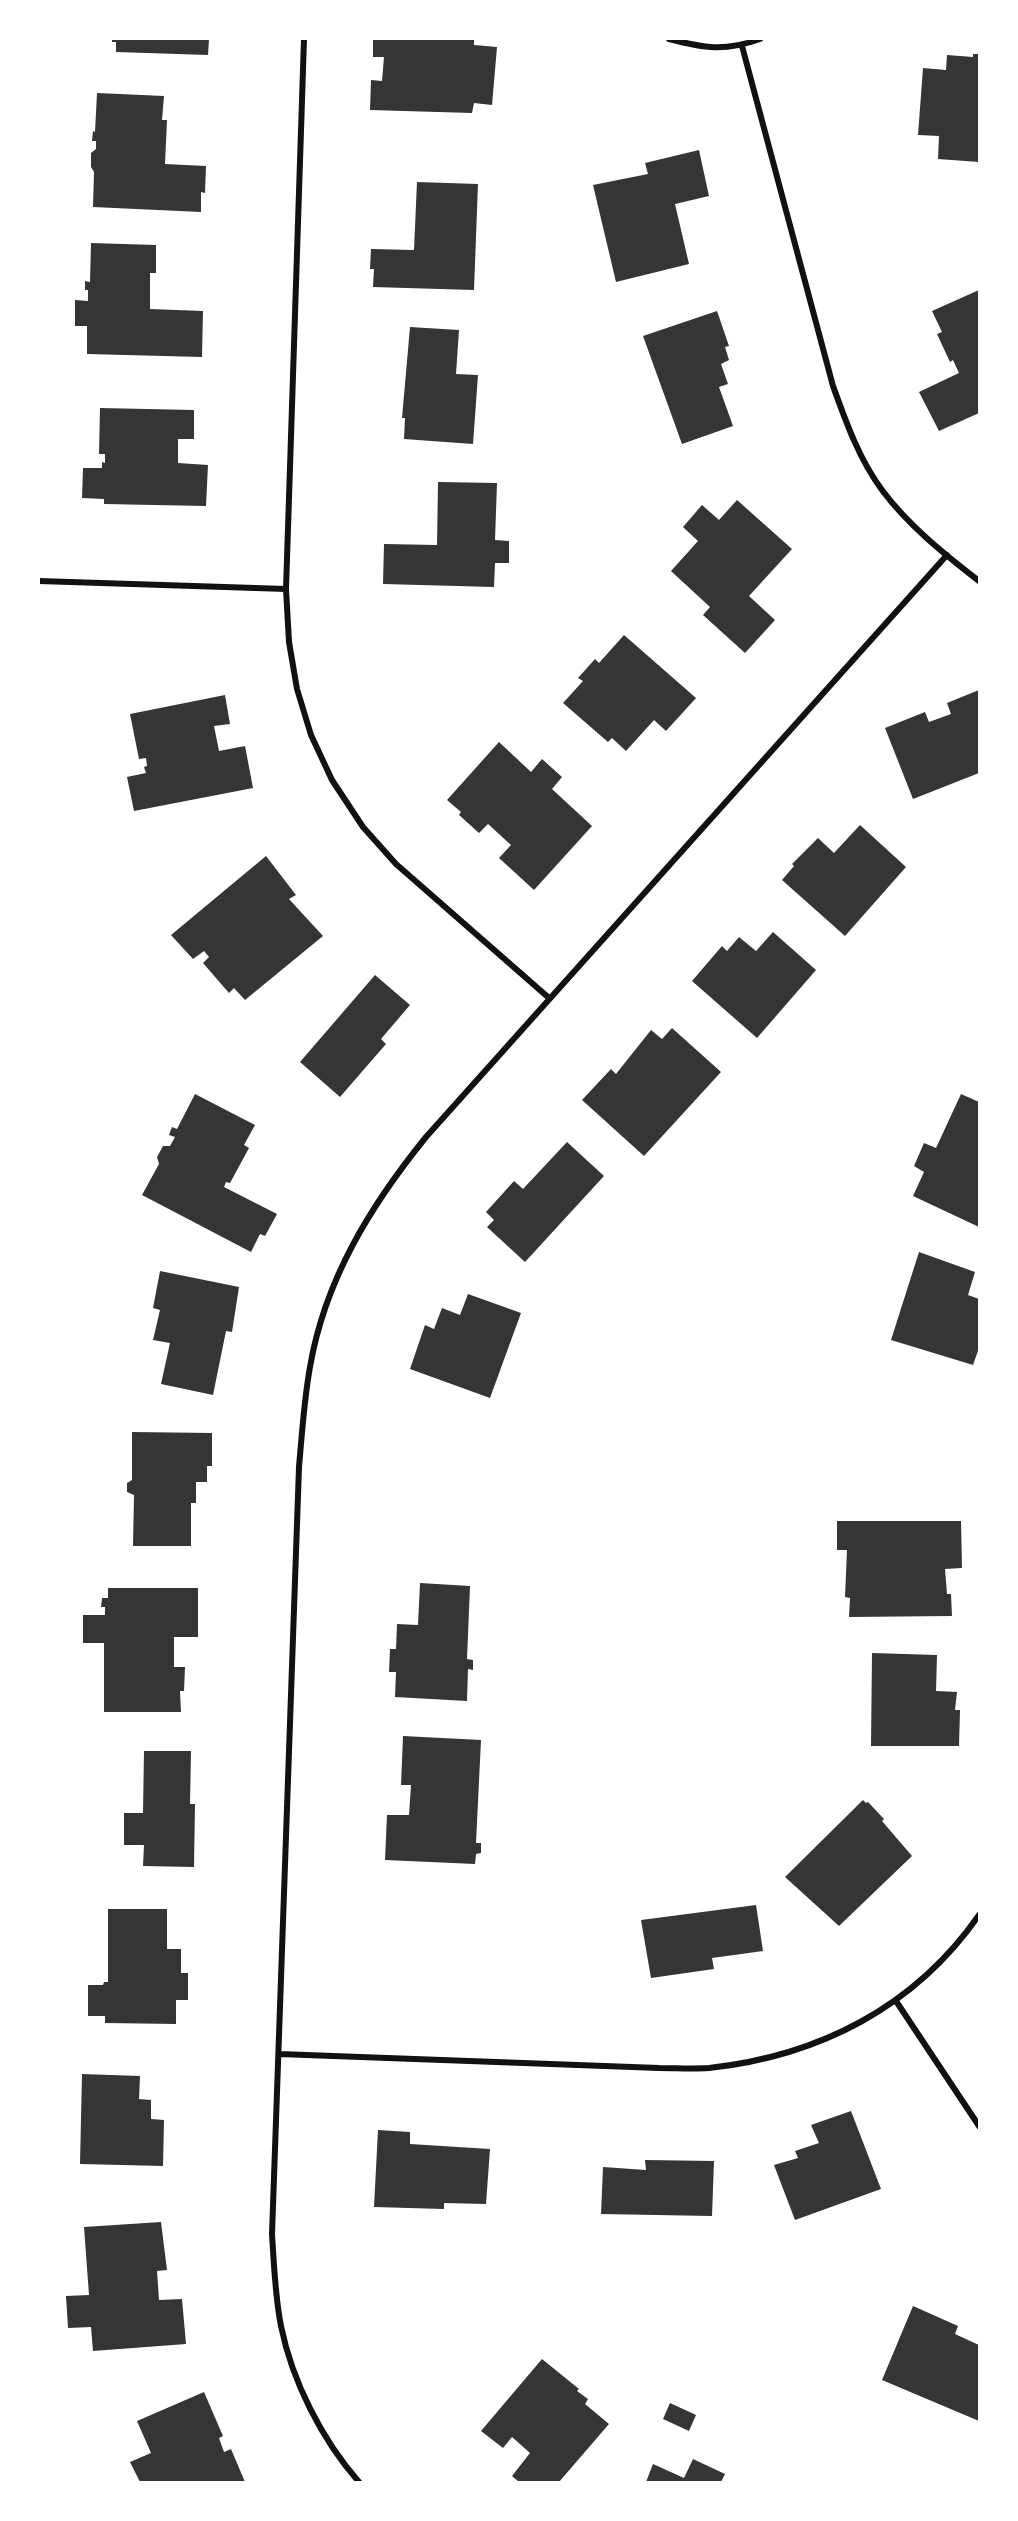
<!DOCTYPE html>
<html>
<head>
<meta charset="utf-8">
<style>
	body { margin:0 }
	#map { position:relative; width:1018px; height:2521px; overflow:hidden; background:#fff; font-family:"Libre Baskerville",serif }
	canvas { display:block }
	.frame { position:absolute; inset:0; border:40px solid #fff; pointer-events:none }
</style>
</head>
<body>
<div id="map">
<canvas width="1018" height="2521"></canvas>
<div class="frame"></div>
</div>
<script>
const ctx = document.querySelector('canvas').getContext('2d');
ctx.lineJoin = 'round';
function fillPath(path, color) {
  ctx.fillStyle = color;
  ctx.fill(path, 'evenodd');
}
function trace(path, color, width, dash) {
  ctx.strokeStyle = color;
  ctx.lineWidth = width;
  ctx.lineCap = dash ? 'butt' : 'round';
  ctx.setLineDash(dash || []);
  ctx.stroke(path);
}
fillPath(new Path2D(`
	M112,39H209L208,55L116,52V42H112Z
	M373,39H474V45L497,47L492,105L474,103L472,113L370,110L371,80L382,81L384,57H373Z
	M973,54H979V162L938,159L939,136L918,135L923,68L946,70L947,55L973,57Z
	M97,93L164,96L162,120H167L165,164L206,166L205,193L201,192V212L93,207L94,172L91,167V153L96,149V141H92L93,131L95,132Z
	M699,150L709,196L675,204L689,264L616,282L593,185L648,174L645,163Z
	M417,182L478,184L474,290L373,287L374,269H370L371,249L414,250Z
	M91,243L156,245V273H150V309L203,311L202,357L87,354V326H75V300L88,301V290H85V281L90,282Z
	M979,290V413L939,431L919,392L959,373L953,360L950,362L937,334L942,332L932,311Z
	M717,311L729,346L725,347L729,360L721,364L728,384L719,387L733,426L682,444L643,336Z
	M410,327L459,330L456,374L478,375L473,444L404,439L405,418H402Z
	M100,408L194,410V439H178V463L208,465L206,506L104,504V499L82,498L83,468H102V462L105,463V454H99Z
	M438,482L497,483L495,540L509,541V563H495L494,587L383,584L384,544L437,545Z
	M737,500L792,549L749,596L775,620L745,653L703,615L710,607L671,571L698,541L683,527L702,505L719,520Z
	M624,635L696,698L666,731L654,720L626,751L612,738L608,742L563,703L583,681L578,678L595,659L599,663Z
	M979,690V773L913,799L885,728L925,712L929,722L951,714L947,703Z
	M225,695L230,724L214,726L219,751L245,746L253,788L134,811L127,777L146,773L144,767L147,766L146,758L139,759L130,714Z
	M499,742L531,772L542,759L562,777L552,789L592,826L534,890L499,858L511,845L488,824L479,833L459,815L461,812L447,800Z
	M860,825L906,867L845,936L782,880L794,866L792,864L818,838L834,853Z
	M266,856L296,895L289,899L323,936L245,1000L234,988L229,993L203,963L209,957L204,951L193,959L171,935Z
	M773,932L816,970L757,1038L692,981L722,946L727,951L739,937L756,951Z
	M375,975L410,1005L381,1039L386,1044L340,1097L300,1062Z
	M672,1028L721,1072L644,1156L582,1100L611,1069L616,1074L651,1030L662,1039Z
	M195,1094L255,1125L244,1145L249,1148L230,1183L226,1182L224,1187L277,1214L265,1236L260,1234L251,1252L142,1195L159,1164L157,1157L163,1146H170L175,1137L169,1135L172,1127L177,1129Z
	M961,1094L979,1102V1227L913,1196L924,1172L914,1166L924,1143L936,1148Z
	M567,1142L604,1176L525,1262L487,1227L494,1220L486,1212L514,1181L523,1189Z
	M919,1252L975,1272L968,1295L979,1299V1348L973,1365L891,1340Z
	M160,1271L239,1287L232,1332L226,1331L213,1395L161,1384L170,1343L153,1340L160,1310L153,1308Z
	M468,1294L521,1313L490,1398L410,1369L425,1325L434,1329L442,1308L460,1315Z
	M132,1432L212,1433V1466H207V1482H196V1503H191V1546H133L134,1495L127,1492V1483L132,1480Z
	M837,1521H961L962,1568L945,1569L947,1594H951L952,1616L849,1617L850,1598L845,1597L847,1550H837Z
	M420,1583L470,1586L467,1659L473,1660V1670L468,1669L467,1701L395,1697L396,1672H389L390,1649H396L397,1624L418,1625Z
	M108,1588H198V1637H174V1667H185L184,1691H180L181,1712H104V1643H83V1615H105V1607H101L102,1598H108Z
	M872,1653L937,1655L936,1691L957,1692L955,1710H960L959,1746H871Z
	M403,1736L481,1740L476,1843H481V1853L476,1854L475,1864L385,1860L387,1815H409L411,1785H401Z
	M144,1751H191L190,1804H195L194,1867L143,1866L144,1845H124V1813H143Z
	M863,1800L866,1803L868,1802L884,1819L882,1821L912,1856L839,1926L785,1877Z
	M756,1905L763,1951L712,1958L714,1969L651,1978L641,1920Z
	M108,1909H167V1949H181V1973H188V2000H176V2024L105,2023V2016H88V1985H103L104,1982H108Z
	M82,2074L140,2076L139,2099L151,2100V2119L164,2120L163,2166L80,2164Z
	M851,2111L881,2189L795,2220L774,2165L798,2158L795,2151L819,2143L811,2125Z
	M378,2130L410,2132V2144L490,2149L486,2204L444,2203V2209L374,2207Z
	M645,2160L714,2161L712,2216L601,2214L603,2167L646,2170Z
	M161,2222L167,2270L157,2271L159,2300L182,2299L186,2344L93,2351L91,2327L68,2328L66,2296L89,2295L84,2227Z
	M913,2306L958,2326L955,2334L979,2345V2421L882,2380Z
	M542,2359L579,2389L577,2391L588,2399L585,2404L609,2424L559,2482H519L512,2476L530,2453L512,2437L503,2448L481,2431Z
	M204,2392L223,2436L219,2438L224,2452L231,2449L245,2482H140L130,2462L151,2453L137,2421Z
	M670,2403L696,2415L689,2431L663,2419Z
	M693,2459L725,2474L721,2482H646L653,2464L684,2478Z`), '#353535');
trace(new Path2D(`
	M304,39L286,589L289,642L297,689L311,735L332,780L363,827L396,864L549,998
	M669,39C704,48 724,52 760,39
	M742,46L833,386C846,422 859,459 882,490C908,525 944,554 979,581
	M39,581L286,589
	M896,2001L979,2126
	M279,2054L659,2068C676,2068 693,2069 709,2068C819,2056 915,2007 979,1915
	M359,2482C322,2440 292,2381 281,2326C275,2296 274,2264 272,2234L299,1467C302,1434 304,1400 310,1367C325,1279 371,1205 426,1137L947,555`), '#111', 6);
</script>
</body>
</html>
